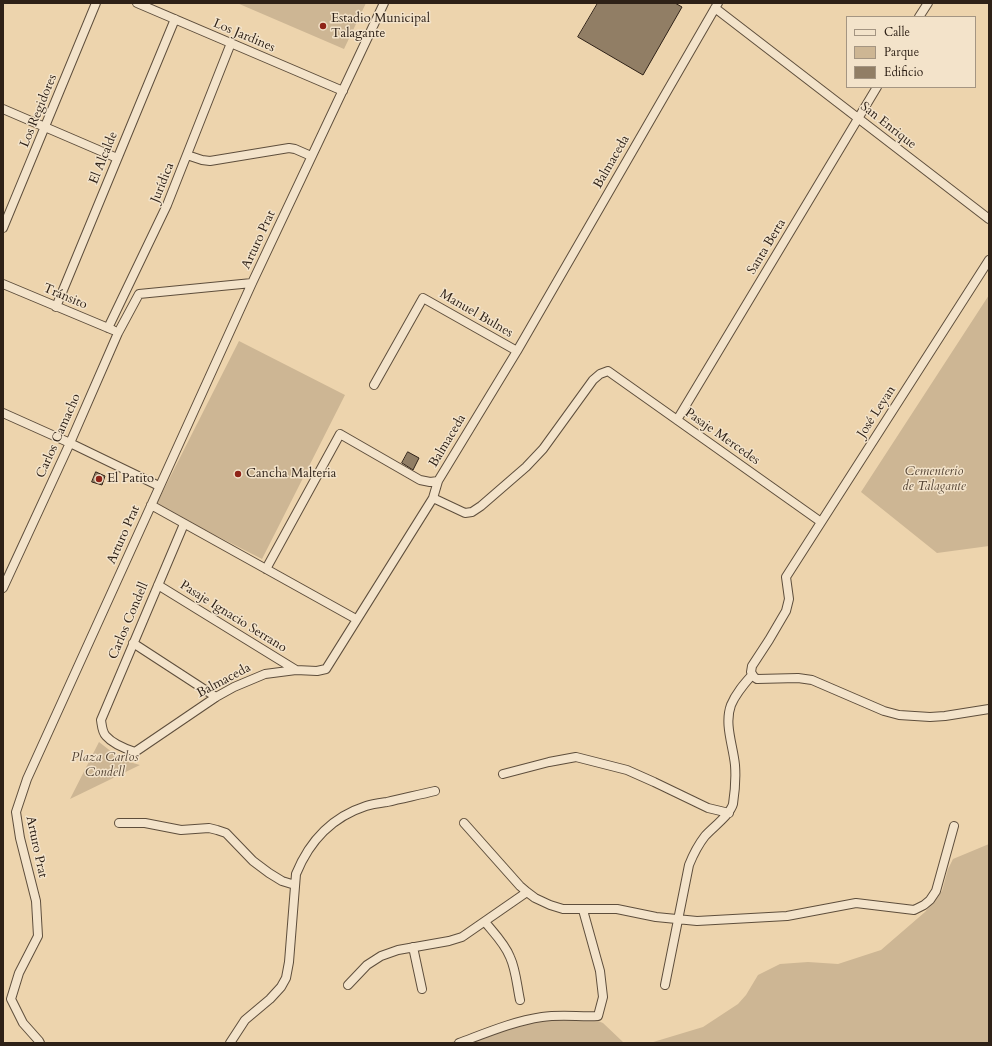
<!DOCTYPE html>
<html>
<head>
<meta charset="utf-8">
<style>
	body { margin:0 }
	#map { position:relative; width:992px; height:1046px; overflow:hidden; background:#edd4ad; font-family:Cardo,serif }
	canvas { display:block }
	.frame { position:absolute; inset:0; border:4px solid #2e2117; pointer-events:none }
	.legend { position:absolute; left:846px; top:16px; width:130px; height:72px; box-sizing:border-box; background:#f3e3ca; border:1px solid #a49582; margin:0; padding:5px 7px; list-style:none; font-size:12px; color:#2e2117 }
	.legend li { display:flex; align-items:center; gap:8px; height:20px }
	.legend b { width:20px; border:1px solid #a49582 }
</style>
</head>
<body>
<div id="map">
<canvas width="992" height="1046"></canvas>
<div class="frame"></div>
<ul class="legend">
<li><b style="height:5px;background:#f3e3ca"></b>Calle</li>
<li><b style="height:11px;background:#cdb694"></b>Parque</li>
<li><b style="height:11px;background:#917e65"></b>Edificio</li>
</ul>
</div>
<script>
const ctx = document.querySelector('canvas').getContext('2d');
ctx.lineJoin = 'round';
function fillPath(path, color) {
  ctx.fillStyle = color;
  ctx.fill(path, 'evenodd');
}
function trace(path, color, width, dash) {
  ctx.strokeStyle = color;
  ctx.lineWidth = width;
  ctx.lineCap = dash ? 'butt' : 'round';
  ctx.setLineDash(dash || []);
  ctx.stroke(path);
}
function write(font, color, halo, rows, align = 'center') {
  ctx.font = font + ' Cardo,serif';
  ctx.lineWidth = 3;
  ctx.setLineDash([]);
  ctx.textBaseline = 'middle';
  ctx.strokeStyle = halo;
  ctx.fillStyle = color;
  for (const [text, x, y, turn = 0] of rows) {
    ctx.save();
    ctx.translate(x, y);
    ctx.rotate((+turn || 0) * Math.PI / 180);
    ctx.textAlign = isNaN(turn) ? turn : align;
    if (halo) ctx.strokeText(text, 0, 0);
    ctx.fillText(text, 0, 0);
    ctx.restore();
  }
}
fillPath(new Path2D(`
	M237,3H366L344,49Z
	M989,295V546L937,553L861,492Z
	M239,341L345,395L262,559L156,505Z
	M99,742L122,760L140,765L70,799Z
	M989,844V1043H650L703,1027L738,1004L746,995L758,975L780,964L808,962L838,964L881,950L925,912L942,891L948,869L953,859Z
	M583,1015L603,1023L623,1042L628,1043H447L478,1036L525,1019Z`), '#cdb694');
const building = new Path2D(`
	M598,3H675L682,7L643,75L578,37Z
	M408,452L419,458L413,470L402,463Z
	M96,472L105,476L102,485L92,482Z`);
fillPath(building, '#917e65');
trace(building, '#2e2117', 1);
const minor = new Path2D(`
	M137,3L343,91
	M715,8L989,219
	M919,17L928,3
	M3,109L117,158
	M187,155L202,160L210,161L289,148L295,149L311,156
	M3,228L96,3
	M989,260L786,577L789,599L786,611L769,640L752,666L751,672L754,677L757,679L798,678L812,680L884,711L899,715L930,717L945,716L989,709
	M3,284L113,330
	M56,307L175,19
	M108,328L167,205L231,43
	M374,385L423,298L517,351
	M3,413L70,443L159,486
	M677,420L877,87
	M433,498L465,513L472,512L481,506L526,467L543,449L593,380L600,374L608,371L821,522
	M151,505L356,619
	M184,524L101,720C102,726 102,732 106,736C112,743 126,749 135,752L216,697L234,687L265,674L296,670L317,671L326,669L433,498L438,481L517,351L718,3
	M266,569L340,434L420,480L430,482L438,481
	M158,585L296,670
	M3,588L70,443L118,333L139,294L252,283
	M133,643L216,697
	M503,774L549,762L576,757L627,770L654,782L708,808L729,813
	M119,823H145L181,830L209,828L217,830L226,833L253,861L269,873L282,881L295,885
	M464,823L520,886L527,892L535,898L550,905L563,909H617L656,917L697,921L787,916L856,903L914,910L924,905L930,900L936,891L954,826
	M485,922C494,933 505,944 510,957C516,970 517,986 520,1000
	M413,947L422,989
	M348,985L367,965L381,956L398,950L449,941L462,937L527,892
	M665,985L689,865C693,855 698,845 705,836C713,827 730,815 733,804C735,791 736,778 735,765C733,745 724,724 731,705C736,693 744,684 752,675
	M40,1043L39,1041L23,1023L11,999L19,973L38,936L36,901L20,838L16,812L27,779L252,283L384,3
	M230,1043L245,1020L270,999L281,987L286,978L289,962L296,874C309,842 332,817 366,806C372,804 380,803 387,802C403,798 419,795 435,791
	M459,1043C486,1033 514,1021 542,1017C561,1014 580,1017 598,1016L603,997L600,971L583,910`);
trace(minor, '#5e4e3c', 10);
trace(minor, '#f3e3ca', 8);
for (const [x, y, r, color] of [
	[323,26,4,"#8f2418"],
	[238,474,4,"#8f2418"],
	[99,479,4,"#8f2418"]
]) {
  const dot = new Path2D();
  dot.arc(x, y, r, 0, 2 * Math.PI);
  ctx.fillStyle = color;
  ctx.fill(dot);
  trace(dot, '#f3e3ca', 1.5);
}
write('13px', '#2e2117', '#f3e3ca', [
	["Estadio Municipal",331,19],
	["Talagante",331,34],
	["Cancha Malteria",246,474],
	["El Patito",107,479]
], 'left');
write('13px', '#2e2117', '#f3e3ca', [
	["Los Jardines",244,36,23],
	["Los Regidores",39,111,-68],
	["San Enrique",888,126,38],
	["El Alcalde",104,158,-68],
	["Balmaceda",612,162,-60],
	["Jurídica",163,183,-68],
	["Arturo Prat",259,240,-65],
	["Santa Berta",767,247,-59],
	["Tránsito",65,297,23],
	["Manuel Bulnes",476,314,30],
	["José Leyan",877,412,-57],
	["Carlos Camacho",59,436,-66],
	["Pasaje Mercedes",722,437,35],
	["Balmaceda",448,441,-59],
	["Arturo Prat",124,535,-66],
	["Pasaje Ignacio Serrano",233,617,32],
	["Carlos Condell",129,621,-67],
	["Balmaceda",224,681,-28],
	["Arturo Prat",36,847,78]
]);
write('italic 13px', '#564636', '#f3e3ca', [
	["Cementerio",934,472],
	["de Talagante",934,487],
	["Plaza Carlos",105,758],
	["Condell",105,773]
]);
</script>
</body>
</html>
